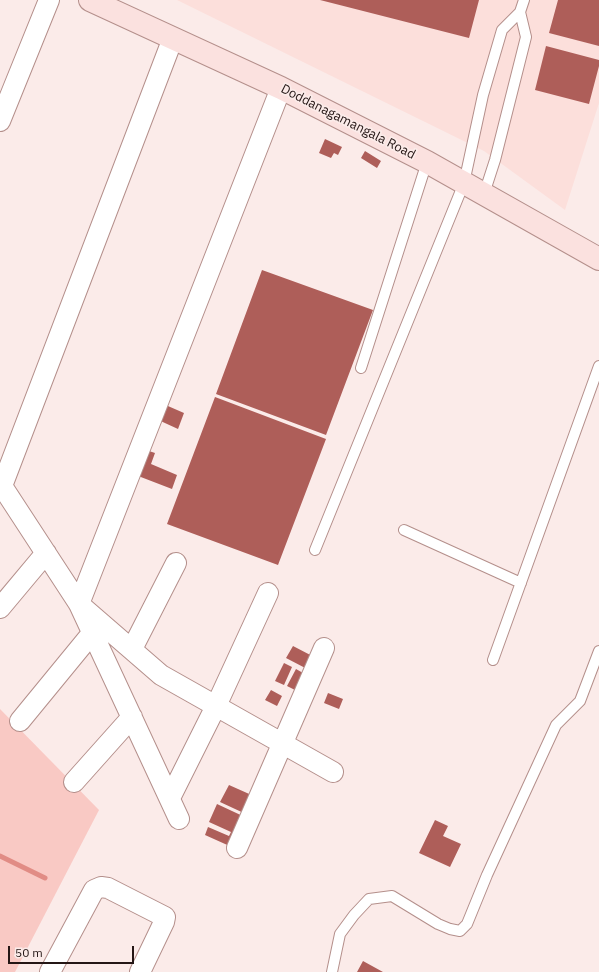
<!DOCTYPE html>
<html>
<head>
<meta charset="utf-8">
<style>
	body { margin:0 }
	#map { position:relative; width:599px; height:972px; overflow:hidden; background:#fbebe9; font-family:"IBM Plex Sans",sans-serif }
	canvas { display:block }
	.scale { position:absolute; left:8px; top:946px; width:126px; height:18px; box-sizing:border-box; border:2px solid #241615; border-top:0; padding-left:5px; font-size:12px; line-height:14px; white-space:nowrap; color:#241615; -webkit-text-stroke:3px #fbebe9; paint-order:stroke }
</style>
</head>
<body>
<div id="map">
<canvas width="599" height="972"></canvas>
<div class="scale">50 m</div>
</div>
<script>
const ctx = document.querySelector('canvas').getContext('2d');
ctx.lineJoin = 'round';
function fillPath(path, color) {
  ctx.fillStyle = color;
  ctx.fill(path, 'evenodd');
}
function trace(path, color, width, dash) {
  ctx.strokeStyle = color;
  ctx.lineWidth = width;
  ctx.lineCap = dash ? 'butt' : 'round';
  ctx.setLineDash(dash || []);
  ctx.stroke(path);
}
function write(font, color, halo, rows, align = 'center') {
  ctx.font = font + ' "IBM Plex Sans",sans-serif';
  ctx.lineWidth = 3.5;
  ctx.setLineDash([]);
  ctx.textBaseline = 'middle';
  ctx.strokeStyle = halo;
  ctx.fillStyle = color;
  for (const [text, x, y, turn = 0] of rows) {
    ctx.save();
    ctx.translate(x, y);
    ctx.rotate((+turn || 0) * Math.PI / 180);
    ctx.textAlign = isNaN(turn) ? turn : align;
    if (halo) ctx.strokeText(text, 0, 0);
    ctx.fillText(text, 0, 0);
    ctx.restore();
  }
}
fillPath(new Path2D(`
	M177,0H599V103L565,210L484,151Z`), '#fcdfdb');
fillPath(new Path2D(`
	M0,709L99,810L15,972H0Z`), '#f9c9c4');
trace(new Path2D(`
	M0,856L45,878`), '#e18c85', 5);
fillPath(new Path2D(`
	M320,0H479L469,38Z
	M558,0H599V46L549,33Z
	M546,46L599,60V66L589,104L535,90Z
	M325,139L342,147L338,155L334,153L331,158L319,153Z
	M365,151L381,161L377,168L361,158Z
	M262,270L373,310L326,435L216,394Z
	M215,397L326,439L278,565L167,524Z
	M161,403L184,413L178,429L154,418Z
	M143,449L155,453L151,464L177,475L172,489L133,474Z
	M293,646L318,659L311,671L286,658Z
	M284,663L292,667L284,685L275,681Z
	M296,669L310,677L301,693L287,686Z
	M271,690L282,696L277,706L265,700Z
	M328,693L343,699L339,709L324,703Z
	M229,785L256,797L248,815L220,802Z
	M217,804L247,818L234,848L205,835L208,827L229,836L231,832L209,822Z
	M435,820L448,826L443,836L461,844L450,867L419,853Z
	M363,961L383,972H357Z`), '#ae5e59');
const lane = new Path2D(`
	M484,194L495,160L526,37L520,12
	M361,368L427,162
	M404,530L521,583
	M315,550L464,183L483,95L502,30L520,12L524,0
	M493,660L599,366
	M332,972L340,934L354,915L369,899L392,896L438,924L450,929L460,931L467,924L487,875L556,725L580,701L599,651`);
const street = new Path2D(`
	M173,38L2,486L79,604L179,819
	M281,88L79,604L161,675L333,772
	M0,121L49,0
	M0,608L46,553
	M132,649L176,563
	M20,721L93,632
	M74,782L132,717
	M170,798L216,706L268,593
	M237,848L324,648
	M50,972L94,890L101,887L108,888L165,917L164,922L140,972`);
const secondary = new Path2D(`
	M90,0L281,88L427,162L599,259`);
trace(lane, '#b48f8b', 12);
trace(street, '#b48f8b', 22);
trace(secondary, '#b48f8b', 24);
trace(lane, '#fff', 10);
trace(street, '#fff', 20);
trace(secondary, '#fbe1df', 22);
write('13px', '#241615', '#fbebe9', [
	["Doddanagamangala Road",348,122,27]
]);
</script>
</body>
</html>
